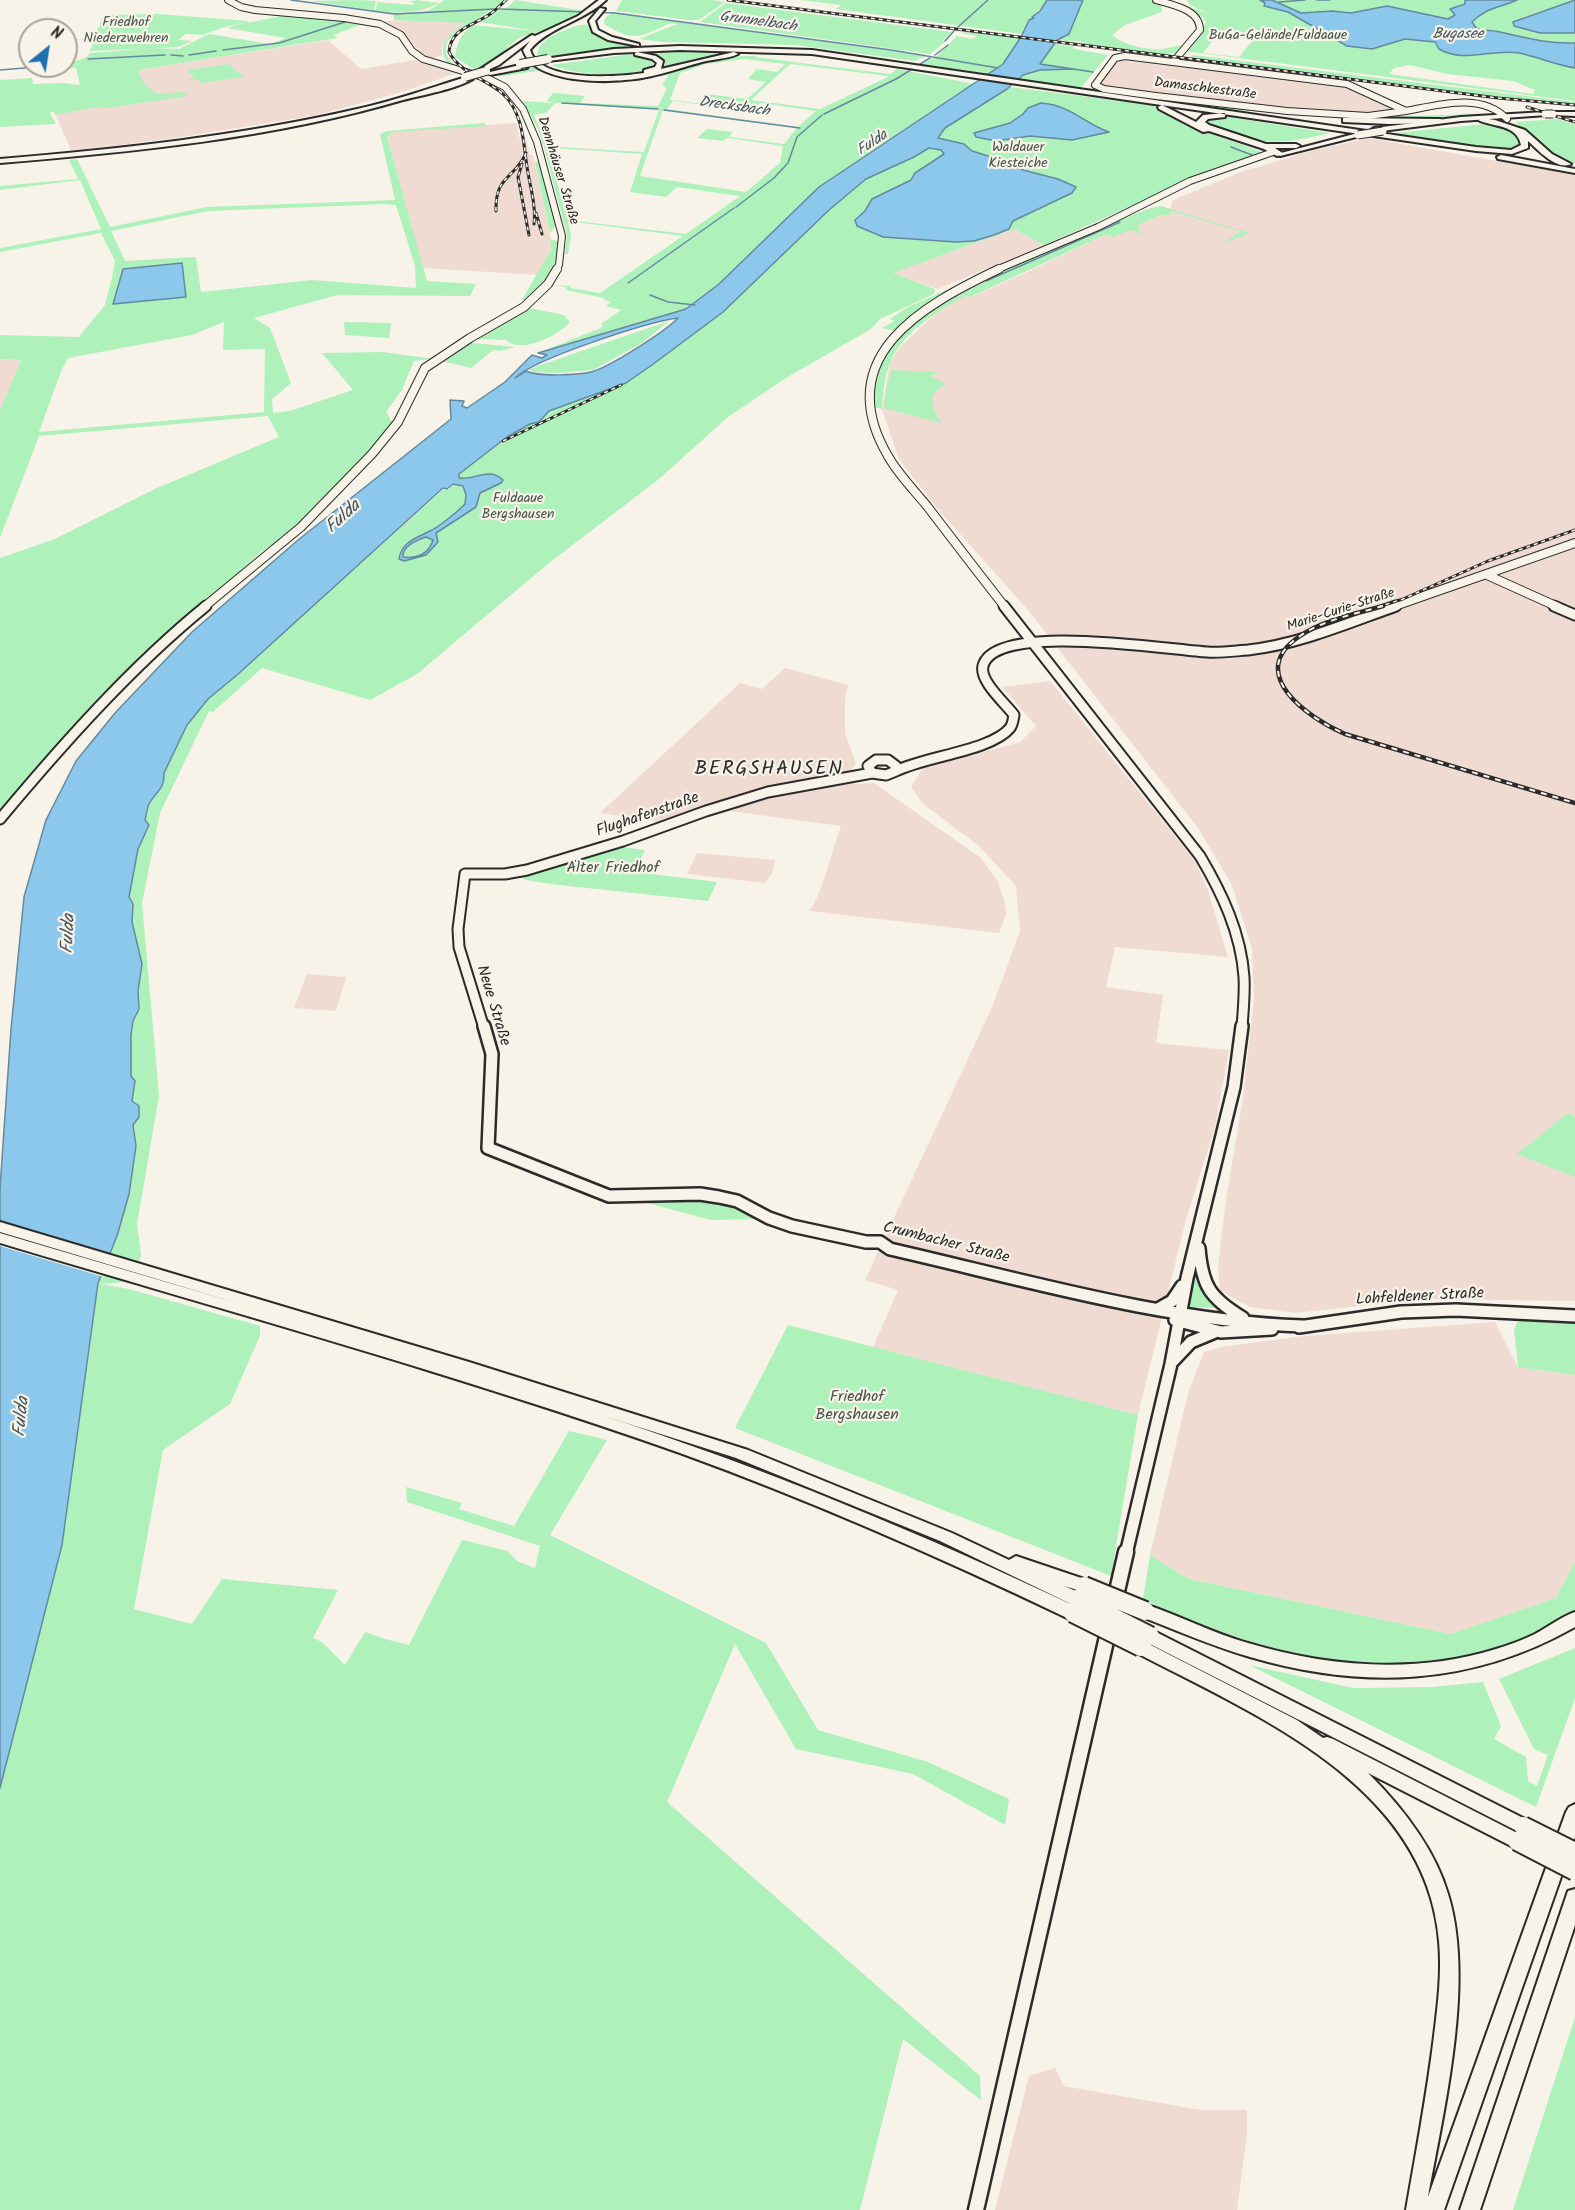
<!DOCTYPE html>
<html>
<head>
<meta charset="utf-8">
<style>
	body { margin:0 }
	#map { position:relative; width:1575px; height:2210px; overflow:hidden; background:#f7f3e8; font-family:Kalam,sans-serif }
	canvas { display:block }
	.north { position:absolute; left:18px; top:18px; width:60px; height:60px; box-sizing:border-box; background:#f7f3e8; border:2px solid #a5a39c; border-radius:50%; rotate:30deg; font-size:16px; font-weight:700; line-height:24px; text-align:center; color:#2b2b2b }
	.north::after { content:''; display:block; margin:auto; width:21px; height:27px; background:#1f6fb2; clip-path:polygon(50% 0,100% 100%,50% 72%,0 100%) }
</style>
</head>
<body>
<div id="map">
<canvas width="1575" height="2210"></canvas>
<div class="north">N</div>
</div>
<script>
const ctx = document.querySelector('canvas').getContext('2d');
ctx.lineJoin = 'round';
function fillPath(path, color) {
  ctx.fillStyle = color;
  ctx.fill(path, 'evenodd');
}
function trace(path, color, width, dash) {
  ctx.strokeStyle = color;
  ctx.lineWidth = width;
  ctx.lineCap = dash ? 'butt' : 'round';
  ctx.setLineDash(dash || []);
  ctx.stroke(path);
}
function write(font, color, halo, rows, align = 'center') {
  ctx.font = font + ' Kalam,sans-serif';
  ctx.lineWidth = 4.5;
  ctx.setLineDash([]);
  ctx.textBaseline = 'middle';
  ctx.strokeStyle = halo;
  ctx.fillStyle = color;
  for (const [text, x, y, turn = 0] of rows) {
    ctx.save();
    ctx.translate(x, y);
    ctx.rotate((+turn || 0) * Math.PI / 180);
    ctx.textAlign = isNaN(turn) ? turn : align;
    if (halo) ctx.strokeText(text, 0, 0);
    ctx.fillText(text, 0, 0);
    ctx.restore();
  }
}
fillPath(new Path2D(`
	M412,20L457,22L467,23L452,34L442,47V56L428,58L420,52L403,32L376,21Z
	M328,40L361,69L414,60L457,73L399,93L317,115L175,138L88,149L71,150L50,102L141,79L137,70Z
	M1118,57L1341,84L1400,111L1366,114L1229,104L1097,85Z
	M516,123L520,140H526L530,155H533L550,233L551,248L538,275L423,268L387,135L394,132Z
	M1369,138L1575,175V1301L1426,1299L1295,1313L1250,1307L1220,1291L1218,1267L1226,1199L1243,1098L1254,998L1252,949L1232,885L1198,828L1028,610L936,507L899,459L882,409L890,363L900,347L938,311L965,296L971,297L1023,274L1105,235L1114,237L1169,211L1173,200L1241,172L1314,150Z
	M1014,229L1044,245L938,289L892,273Z
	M0,359L21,360L0,410Z
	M785,668L848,685L845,700V733L856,764L851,769L855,784L874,783L981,858L998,882L1004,900L1006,914L999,933L810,911L820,891L841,826L722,810L667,823L600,813L740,683L762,689Z
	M1050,681L1195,861L1208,890L1228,957L1115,947L1106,987L1163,995L1156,1043L1229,1050L1215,1127L1185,1223L1138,1415L873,1347L898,1290L865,1280L993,1005L1020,931L1016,886L979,846L923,804L911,787L923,768L1020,742L1036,726L1002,687Z
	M697,853L775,860L773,871L766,883L687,874Z
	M307,974L346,977L336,1011L294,1008Z
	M1495,1322L1518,1367L1575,1375V1561L1556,1598L1451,1634L1189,1579L1150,1555L1188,1393L1204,1352L1221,1347L1303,1336Z
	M1055,2068L1064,2086L1201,2110H1247V2133L1237,2210H995L1029,2076Z`), '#f0dbd2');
fillPath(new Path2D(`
	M289,0L403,13L428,11L444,0H506L448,40C443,52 447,59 457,67L443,64L448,63C433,44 453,33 466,23L394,20V14Z
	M359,0L376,1L374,10L310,1Z
	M416,0L438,3C420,15 397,12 376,10L377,2L413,5L415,3L410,2Z
	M515,0L585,11L554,27L519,38L511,44L497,60L475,70L455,57C457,43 461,35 472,25L537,31L479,22L498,10H523L506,9Z
	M622,0H712L725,2L699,20H689L616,11Z
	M801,0H1047C1039,12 1025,22 1022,34L836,9L841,5Z
	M1083,0H1151L1161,5L1162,12L1125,25L1112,35C1123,45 1149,51 1164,49C1171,48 1176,45 1184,46L1177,54L1169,53L1167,55L1082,44L1084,42L1057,40L1069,33Z
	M1162,0H1169L1212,15L1190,5L1187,0H1260L1265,3L1264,6L1288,12L1347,46L1372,49L1405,39H1417L1435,42L1451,54L1459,55L1513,52L1575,68V101L1184,51L1206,23L1203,17ZM1217,35L1253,40L1239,57L1203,53ZM1410,65L1447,74L1513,81L1535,90L1533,94L1389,74L1394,68Z
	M1272,0H1465L1466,2L1465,4L1452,8L1455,15L1448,19L1387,6L1351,13L1317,11L1301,13Z
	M1517,0H1575L1523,17L1514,26L1540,33H1575V43C1548,43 1526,38 1500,32C1492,30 1484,31 1477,29L1472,21L1488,8L1498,7Z
	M726,3L952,32L943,40L945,42L930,54L700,22Z
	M613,12L927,55L915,61L795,45L664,42L639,39L677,24L671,23C639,37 635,43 604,24L605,18Z
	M158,14L249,21L247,23L286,15L364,23L334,35L337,38L138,70L142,80L156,94L183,92L187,96L108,108L97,107L55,115L54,111L50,113L56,124L0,127V80L32,78L33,84L62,83L80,85L76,68H65L62,66L87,57L90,53L150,48L179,49L209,34L270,44L286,38L227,28L246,22L221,28L203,35L186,34L178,40L192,41L178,47L90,51L103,15Z
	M579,25H588C598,43 622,44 641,47L540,58L537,54C541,36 564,31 579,25Z
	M964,32L1020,38L1003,64L985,76L919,66L937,56L957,36L973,39L977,36L962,33Z
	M1054,44L1073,46L1074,49L1108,55L1080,89L1017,80C1032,67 1054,70 1072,69L1039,64Z
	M682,51L743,52L695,59L658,71L665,65L663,59L647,53Z
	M625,55L644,56L652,59L653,66C628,80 576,75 551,65Z
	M1193,55L1575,102V105L1498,97L1194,58L1191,57Z
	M742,56H757L754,57L890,74L897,69L974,84L819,187L719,284L686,309L597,335L568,346L551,349L550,348L601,328L603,326L601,324L621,310L606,306L611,302L603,299L604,298L566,290L567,287L552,285L571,286L570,288L600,293L683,236L568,221L571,236L568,254H565L567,235L544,147L538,129L523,101L554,103L547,101L553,93L585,96L580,103L658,106L667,88L662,85L669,75L613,82L572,79L537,71L504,76H490L534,67L574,78L652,76L671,72L700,63ZM743,59L785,64L777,72L757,69L748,79L766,82L747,99L707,94L697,103L670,100L680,73L706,64ZM790,64L888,76V77L820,109L751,100ZM673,101L752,111L760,103L816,111L798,127L667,109ZM555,103L659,110L644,152L556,147L547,145L534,115L546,113ZM663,110L797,128L784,144L729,137L733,132L707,129L697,138L723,141L727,138L783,146L780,163L746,192L640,176ZM554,148L642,154L630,192L666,197L677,187L740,196L686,234L568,220L548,151Z
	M229,64L244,77L202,83L198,80H184L195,78L187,70Z
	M1010,87L1151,105C1171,111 1188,124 1207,132C1225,140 1244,144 1261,152L1181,182L1128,211L1046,246L1123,211H1120L1044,245L1014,229L893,273L935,289L934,294L880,319L871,329L786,378L728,417L659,479L549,563L417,674L370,700L262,668L213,712L209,711L160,813L142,903L159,1096L137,1224L141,1255L134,1281L101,1284L129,1289L260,1326V1336L230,1404L163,1450L134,1609L192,1624L222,1579L338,1590L313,1638L322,1642L345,1665L365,1632L385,1639L409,1645L462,1540L508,1551L517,1561L535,1568L540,1546L407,1502L406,1487L462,1503L459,1509L514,1526L569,1431L607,1440L550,1535L766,1643L818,1730L928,1762L1009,1799L1005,1825L913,1774L796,1749L735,1644L667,1802L980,2076L981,2100L903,2039L860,2210H0V1788L62,1545L98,1283L117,1236L129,1194L136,1146L132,1101L135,1081L131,1076V1035L133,1021L139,1009L138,991L142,964L132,922L133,904L129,897L138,849L149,825L145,820C146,815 147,809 149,804C155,792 165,790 164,773L187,725L208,699L443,490H448L460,478L459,474L507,437L529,424L539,422L548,411L626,383L652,365L723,312L829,210L866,179L904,161L945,128Z
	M1090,88L1241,109L1367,118L1494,113L1419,121L1347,119L1227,109L1083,89Z
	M1228,117L1330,133C1277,146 1260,145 1209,124L1208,120Z
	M1558,119L1575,125V164L1550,152L1515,122Z
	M484,123L486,126L394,132L387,136L427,281L476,284L470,296L337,295L254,318L270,328L291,383L272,399L273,413L290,411L353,390L322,353L383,352L434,359L414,361L402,390L386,412L393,424L370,453L299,527L261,552L176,629L36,769L0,812V558L55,539L157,488L279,437L268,416L39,436L0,538V410L21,360L0,359V335L79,337L105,305L112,278L115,261L101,233L0,252V248L101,229L80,180L0,190V186L78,179L69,160L77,159L110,227L207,207L395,200L380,134L387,131ZM384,204L396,205L415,266L416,288L313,280L201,292L196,257L125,261L111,231L208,211ZM224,322L223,350L265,349L264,412L39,432L61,371L68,358L192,335Z
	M1495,123L1505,127L1522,143L1518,148L1493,150L1395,133Z
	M535,162H541L556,225L550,233Z
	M1161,206L1250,233L1222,244L1236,235L1230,233L1238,234L1240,231L1171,211L1170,215H1160L1139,225L1138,229L1144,234L1130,230L1114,237L1105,235L970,297L965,296C937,312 902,332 890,363C884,378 883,394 882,409L874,407L876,404L873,403L872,388L884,355L912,323L977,282L1100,227L1151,208Z
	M550,239L560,242L552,274L529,301L522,300L551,249Z
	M1039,249L972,281L896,331L882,328L894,321L890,319L908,307Z
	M529,308L564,315L570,322C559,335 521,355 506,340L477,339Z
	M669,321L642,343L593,370L557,373L533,372L529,369Z
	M344,322L391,323L389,338L345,335Z
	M468,343H473L515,347L500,351L493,350L471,368L441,361Z
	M892,370L939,372L930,376L946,384L940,387L932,397L934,410L941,423L884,408L887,384Z
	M615,846L645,850L635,872L717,882L708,901L550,884L526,880L514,875Z
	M1568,1113L1575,1117V1177L1517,1154Z
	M696,1198L737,1205L760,1219L711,1220L640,1201Z
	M1195,1277H1198L1206,1294L1221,1308L1188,1307Z
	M1526,1319L1575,1322V1375L1518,1367L1514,1330L1517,1322Z
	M788,1325L1138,1415L1111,1576L735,1428Z
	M1150,1555L1189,1579L1451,1634L1556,1598L1575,1561V1614C1552,1625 1521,1646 1497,1653C1486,1657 1473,1657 1461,1659C1353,1677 1240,1646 1143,1599Z
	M1575,1648V1698L1536,1807L1249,1665L1353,1688L1432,1687L1483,1682L1501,1726L1494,1739L1526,1757L1528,1781L1537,1786L1548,1755L1534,1749L1499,1679Z
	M1575,2017V2210H1513Z`), '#aef1bb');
const water = new Path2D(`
	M1047,0H1083L1069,34L1057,40L1040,64L1093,72L1073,69L1040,70L1023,75L1007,89L945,128L938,138L964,144L972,151L998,159L1023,170L1058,179L1076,187L1072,193L1013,221L1009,229L994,235L974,241L956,242L883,237L857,226L855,220L865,211L872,199L911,180L915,173L944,154L941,150L929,148L914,157L866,179L829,210L723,312L652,365L626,383L549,411L539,422L530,424L507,437L459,474V478C474,481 489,466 503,480L501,483L480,493L476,507L436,533L438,542L426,555L404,561L399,559C402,541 417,538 430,531C439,527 457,512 465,504L466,495L463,486L453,484L447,489L443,488L237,675L208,699L187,725L164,773C165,790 155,792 149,804C147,809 146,815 145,820L149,825L138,849L129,897L133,904L132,922L142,964L138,991L139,1009L133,1021L131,1035V1076L135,1081L132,1101L139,1106V1117L133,1125L136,1146L129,1194L117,1236L98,1283L62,1545L0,1788V1188L11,1029L24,897L46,820L76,761L115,713L192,632L298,540L451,419L450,400L464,401L462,406L467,408L505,382L532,355L542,358L547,355L538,353L686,309L719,284L819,187L1003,64L1021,37L1029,20L1034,18L1032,17L1040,11ZM678,318C666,331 608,368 591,372C577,375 538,377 526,371L515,378C534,359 647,322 678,318ZM426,537L433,540C429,554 417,559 403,557C402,546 417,540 426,537Z
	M1260,0H1272L1301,13L1332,11L1351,13L1387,6L1448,19L1455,15L1450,9L1465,4V0H1517C1499,8 1487,7 1472,22L1477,29C1484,31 1492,30 1500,32C1526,38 1548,44 1575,43V68C1556,65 1538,57 1519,53C1493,48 1464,64 1439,49L1435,42L1405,39L1372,49L1347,46L1288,12L1264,6L1265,3Z
	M1575,0V33H1540L1514,26L1513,22Z
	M1041,103C1070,105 1084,123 1109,132L1072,140L1030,136L996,141L976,137L974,133L1010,123L1023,114L1028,108Z
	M182,263L186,297L113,304L123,269Z`);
fillPath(water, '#8bc8ec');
trace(water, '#65899f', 1.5);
fillPath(new Path2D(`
	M0,1221L113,1254L104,1277L0,1246Z`), '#f7f3e8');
trace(new Path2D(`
	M291,0L394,14L494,9
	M1317,0H1330
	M1279,2L1305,0
	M499,9L615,13L891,50L998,68
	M958,27L988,0
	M945,41L954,31
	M223,50L279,43L348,21
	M171,55L183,56
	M189,55L216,51
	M935,55L948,45
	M88,59L165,55
	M0,70L49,66
	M562,103L658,109
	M664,110L800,128
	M824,114L896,79L930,58
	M1231,147L1252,155
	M788,163L797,137L822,115
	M736,207L774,178L787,164
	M986,281L1120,222
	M628,283L734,208
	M650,295L668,302L695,305`), '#65899f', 1.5);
const secondaryFar4 = new Path2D(`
	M228,0L241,7L255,10L344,18L380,24L401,35L412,51L423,59L489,79L505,87L523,109L537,142L562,236L559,265L556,270
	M1156,0C1172,5 1200,9 1200,30L1174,61
	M1125,56L1347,84L1406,111L1368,116L1287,111L1156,96L1104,89L1095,85L1115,58Z
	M1406,111C1439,105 1481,92 1507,119
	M996,270L1098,227L1190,181L1273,152`);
const secondaryFar3 = new Path2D(`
	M999,269C921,306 830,357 888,456C898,474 914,490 927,506C953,540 979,574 1005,607
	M1487,575L1558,607
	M204,607L301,527L372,454L398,422L425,368L470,338L524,307L548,284L557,269
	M1392,607L1575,543`);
const secondaryFar2 = new Path2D(`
	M1004,606L1200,856C1222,893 1241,933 1244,977C1245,994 1243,1011 1242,1028
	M1554,606L1575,615
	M876,760H888L896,766V771L886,775L872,773L868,766Z
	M896,771C926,756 991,751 1010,728C1013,724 1013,720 1014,715C1006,704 979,681 983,666C994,621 1170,650 1207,652C1220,653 1234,651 1248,650C1300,644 1348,623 1396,606
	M0,819C62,745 131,667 206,606
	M484,1028L459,947L458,929L465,874H505L527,870L623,841L706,811L768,792L872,773`);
const secondaryFar1 = new Path2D(`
	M484,1026L492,1054L488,1148L609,1196L700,1194L719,1197L737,1201L769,1218L792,1226L866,1242H880L890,1249C1026,1280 1163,1321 1303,1326
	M1199,1248C1202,1286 1210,1298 1243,1318
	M1158,1309L1172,1301L1182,1286
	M1175,1320L1221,1332L1272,1329
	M1299,1327L1401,1312L1456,1310L1575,1316
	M1173,1361L1191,1342L1215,1332
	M1126,1554L1171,1364L1187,1278L1234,1087L1242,1026`);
const secondary = new Path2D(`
	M1114,1604L1126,1552
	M976,2210L1109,1628`);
const primary = new Path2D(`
	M1545,112L1547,113V115L1461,121L1374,132L1371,130L1374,128L1461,117Z
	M1553,112H1575V116L1551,115V113Z
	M1358,133L1360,134V136L1280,156L1277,154Z`);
const highway = new Path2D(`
	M599,0H606C584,21 547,28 530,50C540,83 617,77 644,73V70L655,67L657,63L652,59L635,55V53L637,52L656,56L663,61L661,69L734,52L738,54C728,59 713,59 702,62C680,68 658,76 635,79C605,83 534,84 523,50L530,41L499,65L483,72L479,70L532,35L535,36L578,16Z
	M600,8L605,9L595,21L598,30L612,37L639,44V46L608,40L593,32L589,21Z
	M680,46L812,50L1476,147L1511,150L1521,145C1517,124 1492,127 1478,120L1482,118L1495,120L1525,130L1552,154L1571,164C1557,171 1538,150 1528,141V148L1512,154L1476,151L812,54L680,50L614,53L548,61L544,59L614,49Z
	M524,64L528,66L527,68L490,75L486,73Z
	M466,77L473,79C456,89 423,95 403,100C274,138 134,152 0,163V159C119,149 240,136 357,109C394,101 430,88 466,77Z
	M1162,105L1196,122L1203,115L1225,113V117L1208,119L1205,122L1209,125L1266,144H1296L1300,146L1296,148H1275L1284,154L1277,156L1264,149L1209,131L1203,132L1159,109L1158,107Z
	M1346,118L1440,119L1444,121L1440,123L1389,124L1343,122V118Z
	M1501,155L1575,169V173L1498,159L1497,157Z
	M0,1222L469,1362L748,1450L952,1533L1009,1560L1016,1556L1090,1581L1092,1586L1090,1591L1084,1592L1064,1586L1083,1594L1085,1599L1083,1604L1077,1606L1071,1604L940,1541L736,1458L601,1415C765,1468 923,1534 1079,1608L1081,1613L1079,1618L1073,1620L1067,1618C940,1557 812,1501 680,1453C456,1374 227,1311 0,1243V1233L237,1303L0,1232Z
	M1145,1604C1180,1616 1213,1633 1248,1643C1328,1667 1416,1674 1496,1649C1509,1645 1523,1640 1535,1634C1548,1627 1561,1617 1575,1612V1627C1471,1686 1363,1690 1250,1657C1212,1646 1176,1630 1139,1616L1137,1611L1139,1606Z
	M1150,1629L1529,1821L1532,1826L1529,1831L1523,1834L1517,1831L1144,1641L1142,1636L1144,1631Z
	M1141,1640L1297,1720L1323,1738L1327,1737L1333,1739L1523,1836L1526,1841L1523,1846L1517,1849L1511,1846L1368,1773C1402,1807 1434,1847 1448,1894C1475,1981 1444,2108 1428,2197L1566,1812L1569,1807L1575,1804V1837L1444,2210H1406C1416,2152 1427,2094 1434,2036C1438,2004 1442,1972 1439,1941C1426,1784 1255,1715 1135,1652L1133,1647L1135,1642Z
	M1575,1889V1925L1480,2210H1460L1566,1897L1568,1891Z`);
trace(secondaryFar4, '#2b2b2b', 8);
trace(secondaryFar3, '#2b2b2b', 10);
trace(secondaryFar2, '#2b2b2b', 13);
trace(secondaryFar1, '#2b2b2b', 16);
trace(secondary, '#2b2b2b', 19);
trace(primary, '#2b2b2b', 4);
trace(highway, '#2b2b2b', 4);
trace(secondaryFar4, '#f7f3e8', 6);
trace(secondaryFar3, '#f7f3e8', 8);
trace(secondaryFar2, '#f7f3e8', 9);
trace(secondaryFar1, '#f7f3e8', 11);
trace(secondary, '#f7f3e8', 14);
fillPath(primary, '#f7f3e8');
fillPath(highway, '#f7f3e8');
const railFar1 = new Path2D(`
	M506,0C500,6 494,12 487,16C471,26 450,30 449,52C460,73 486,79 503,94C525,115 523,146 528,173C531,190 536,206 534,224
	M728,0L1498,98L1575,105
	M1527,107L1575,122
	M522,164L518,177L529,235
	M496,211C495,175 514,180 526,153
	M536,213L542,234
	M503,441L621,385
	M1378,607L1403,599L1488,561L1575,530`);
const rail = new Path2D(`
	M1383,606C1356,614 1325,619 1300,636C1244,673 1308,718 1345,734L1575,803`);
trace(railFar1, '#2b2b2b', 3);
trace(rail, '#2b2b2b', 4.5);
trace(railFar1, '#f7f3e8', 1.5, [4]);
trace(rail, '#f7f3e8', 2, [6]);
const primaryBridge = new Path2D(`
	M1545,114H1553
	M1358,135L1383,131`);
const highwayBridgeFar1 = new Path2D(`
	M520,64L548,59
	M465,77L486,71`);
const highwayBridge = new Path2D(`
	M1084,1586L1145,1611
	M1077,1599L1150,1636
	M1073,1613L1141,1647
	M1523,1826L1575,1852
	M1517,1841L1575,1871`);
trace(primaryBridge, '#2b2b2b', 9, []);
trace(highwayBridgeFar1, '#2b2b2b', 10, []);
trace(highwayBridge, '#2b2b2b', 22, []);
trace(primaryBridge, '#f7f3e8', 7);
trace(highwayBridgeFar1, '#f7f3e8', 8);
trace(highwayBridge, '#f7f3e8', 18);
write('14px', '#455348', '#f7f3e8', [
	["Friedhof",126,24],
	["Niederzwehren",126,40],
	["BuGa-Gelände/Fuldaaue",1278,37],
	["Waldauer",1018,149],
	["Kiesteiche",1018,165],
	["Fuldaaue",518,500],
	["Bergshausen",518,516]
]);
write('14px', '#2b2b2b', '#f7f3e8', [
	["Damaschkestraße",1205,90,7],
	["Dennhäuser Straße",557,171,73],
	["Marie-Curie-Straße",1341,611,-18]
]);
write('italic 15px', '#43525b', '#f7f3e8', [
	["Grunnelbach",758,23,8],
	["Bugasee",1458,35],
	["Drecksbach",734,108,8],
	["Fulda",873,144,-34]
]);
write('16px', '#2b2b2b', '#f7f3e8', [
	["Flughafenstraße",648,816,-19],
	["Neue Straße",492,1006,73],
	["Crumbacher Straße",946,1244,14],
	["Lohfeldener Straße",1420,1298,-3]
]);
write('16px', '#455348', '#f7f3e8', [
	["Alter Friedhof",613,869],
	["Friedhof",857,1398],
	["Bergshausen",857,1416]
]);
write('italic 18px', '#43525b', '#f7f3e8', [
	["Fulda",344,518,-42],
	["Fulda",70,934,-87],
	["Fulda",23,1417,-84]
]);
ctx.letterSpacing = '1.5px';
write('20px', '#2b2b2b', '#f7f3e8', [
	["BERGSHAUSEN",769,771]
]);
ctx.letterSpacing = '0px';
</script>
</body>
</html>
